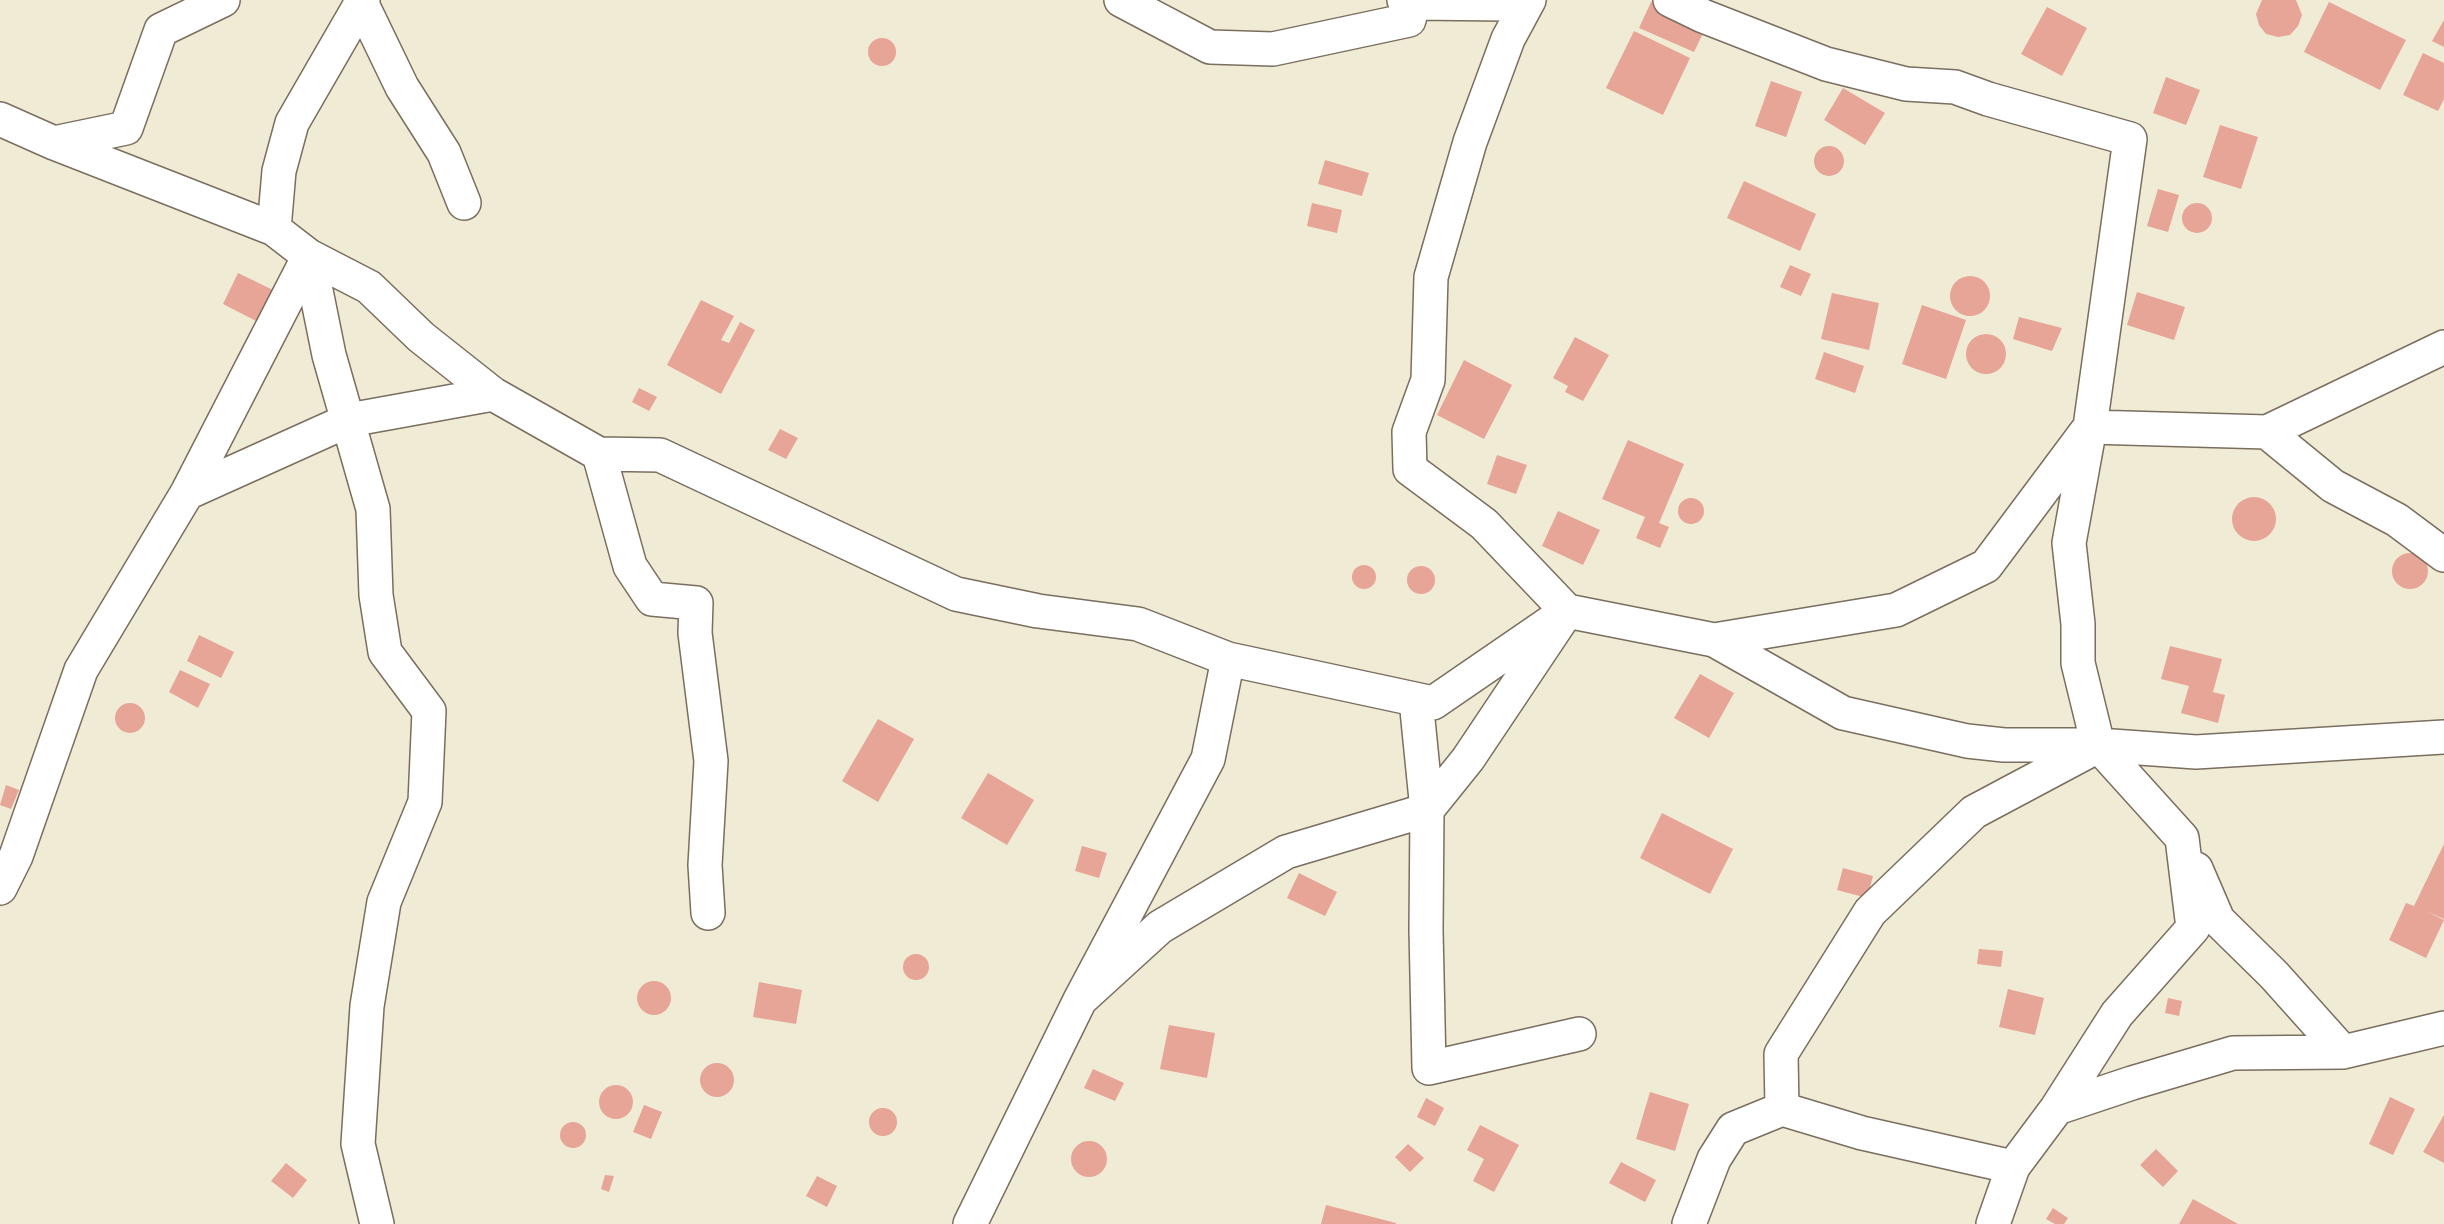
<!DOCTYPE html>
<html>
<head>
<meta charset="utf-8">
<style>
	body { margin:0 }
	canvas { display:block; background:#f0ebd5 }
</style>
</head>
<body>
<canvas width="2444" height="1224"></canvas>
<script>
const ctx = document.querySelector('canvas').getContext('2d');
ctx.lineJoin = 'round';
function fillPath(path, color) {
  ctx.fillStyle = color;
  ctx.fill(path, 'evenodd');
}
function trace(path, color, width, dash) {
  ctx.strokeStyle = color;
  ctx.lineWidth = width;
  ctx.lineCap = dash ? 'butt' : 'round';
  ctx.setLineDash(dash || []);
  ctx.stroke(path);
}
fillPath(new Path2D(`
	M2262,0H2296L2302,15L2298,26L2290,35L2278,37L2266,34L2259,25L2256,14Z
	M1651,2L1706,27L1694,52L1639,28Z
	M2329,2L2406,40L2380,90L2304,52Z
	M2047,7L2087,28L2062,76L2021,54Z
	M2444,20V47L2432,41Z
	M1634,31L1690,58L1663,115L1606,88Z
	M868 52a14 14 0 1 1 28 0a14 14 0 1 1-28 0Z
	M2423,53L2444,63V99L2438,111L2403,95Z
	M2166,77L2200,90L2186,125L2153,113Z
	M1771,81L1802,92L1786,137L1755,126Z
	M1843,88L1885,113L1865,145L1824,120Z
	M2220,125L2258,137L2241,189L2203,177Z
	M1814 161a15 15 0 1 1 30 0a15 15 0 1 1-30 0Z
	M1325,160L1369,173L1362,196L1318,184Z
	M1744,181L1816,214L1800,251L1727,218Z
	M2158,189L2179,195L2168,232L2147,226Z
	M2182 218a15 15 0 1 1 30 0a15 15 0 1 1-30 0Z
	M1312,203L1342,210L1337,233L1307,226Z
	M1790,265L1811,274L1801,296L1780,287Z
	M238,273L273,290L258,322L223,304Z
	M1950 296a20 20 0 1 1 40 0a20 20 0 1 1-40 0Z
	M2137,292L2185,307L2174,340L2127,325Z
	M1832,293L1879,303L1869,350L1821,339Z
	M701,300L734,316L721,340L729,343L740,322L755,330L721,394L667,365Z
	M1922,305L1966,320L1946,379L1902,364Z
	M2019,317L2062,328L2052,351L2013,339Z
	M1966 354a20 20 0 1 1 40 0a20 20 0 1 1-40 0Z
	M1575,337L1609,355L1583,401L1565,392L1568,386L1553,378Z
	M1824,352L1864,366L1855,393L1815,379Z
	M1464,360L1512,385L1484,439L1437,415Z
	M639,388L657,397L649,411L632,402Z
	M780,429L798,438L786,459L768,450Z
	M1628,440L1684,464L1659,523L1669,527L1660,548L1636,538L1645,517L1602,499Z
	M1497,455L1527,465L1516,494L1487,484Z
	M2232 519a22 22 0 1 1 44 0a22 22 0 1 1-44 0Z
	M1678 511a13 13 0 1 1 26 0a13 13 0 1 1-26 0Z
	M1558,511L1600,530L1583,565L1542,546Z
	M2392 571a18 18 0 1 1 36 0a18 18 0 1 1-36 0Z
	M1352 577a12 12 0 1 1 24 0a12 12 0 1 1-24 0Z
	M1407 580a14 14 0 1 1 28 0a14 14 0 1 1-28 0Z
	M199,635L234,652L221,678L187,661Z
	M2170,646L2222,659L2213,692L2225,695L2218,723L2181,713L2189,686L2161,679Z
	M180,670L210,684L198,708L169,692Z
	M1700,674L1734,693L1709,738L1674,718Z
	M115 718a15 15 0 1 1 30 0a15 15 0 1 1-30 0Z
	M878,719L914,739L878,802L842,781Z
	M988,773L1034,800L1007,845L961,818Z
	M6,785L19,790L11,809L0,805Z
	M1662,813L1733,849L1710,894L1640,858Z
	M2444,844V919L2426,911L2444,920L2426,958L2389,940L2406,903L2414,906Z
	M1082,846L1107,853L1099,878L1075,871Z
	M1843,868L1873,876L1867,898L1837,890Z
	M1299,873L1337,892L1325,916L1287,898Z
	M1979,949L2003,951L2001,967L1977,964Z
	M903 967a13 13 0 1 1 26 0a13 13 0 1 1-26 0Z
	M637 998a17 17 0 1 1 34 0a17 17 0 1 1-34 0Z
	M759,982L802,990L796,1024L753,1017Z
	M2008,989L2044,998L2035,1035L1999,1027Z
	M2168,998L2182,1001L2179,1016L2165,1013Z
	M1169,1025L1215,1033L1207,1078L1160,1069Z
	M700 1080a17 17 0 1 1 34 0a17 17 0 1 1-34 0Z
	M1093,1069L1124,1083L1115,1101L1084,1088Z
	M599 1102a17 17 0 1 1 34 0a17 17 0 1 1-34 0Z
	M1650,1092L1689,1104L1675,1151L1636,1139Z
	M2390,1097L2415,1109L2393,1155L2369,1144Z
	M1426,1098L1444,1108L1435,1126L1417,1117Z
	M644,1105L662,1112L651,1139L633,1132Z
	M869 1122a14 14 0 1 1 28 0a14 14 0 1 1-28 0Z
	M2444,1115V1163L2423,1152Z
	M560 1135a13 13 0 1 1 26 0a13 13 0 1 1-26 0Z
	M1480,1125L1519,1145L1494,1192L1473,1181L1484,1159L1467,1150Z
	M1071 1159a18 18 0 1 1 36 0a18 18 0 1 1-36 0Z
	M1408,1144L1424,1158L1410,1172L1395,1157Z
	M2156,1149L2178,1171L2163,1187L2140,1165Z
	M1621,1162L1656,1180L1645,1202L1609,1183Z
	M286,1163L307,1180L293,1198L271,1181Z
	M605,1175L614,1176L609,1192L601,1189Z
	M817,1176L837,1186L827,1207L806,1196Z
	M2193,1199L2238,1224H2179Z
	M1326,1205L1396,1223V1224H1321Z
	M2053,1208L2068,1218L2064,1224H2055L2046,1219Z`), '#e6a597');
const minor = new Path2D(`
	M360,0L402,87L444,153L464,203
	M1121,0L1210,47L1273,49L1409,20L1413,3
	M1404,0L1413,3L1508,4L1514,0
	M1670,0L1703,16L1826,64L1906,84L1955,87L1988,99L2130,139L2090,427L2069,543L2078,624V663L2098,745L2182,838L2193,928L2117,1014L2057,1108L2013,1167L1993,1224
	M0,119L54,143L274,229L309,256L369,287L421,337L493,394L599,454L660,455L956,594L1038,611L1138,624L1228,659L1433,703L1567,611L1714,640L1843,713L1967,741L2004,745H2098L2196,752L2444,737
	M54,143L126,128L161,30L223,0
	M274,229L279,171L292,123L363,0
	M309,256L329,355L373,509L376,595L385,652L429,711L425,802L384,902L367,1006L358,1144L377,1224
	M2090,427L2267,432L2444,347
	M2267,432L2333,486L2397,520L2444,555
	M599,454L630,566L652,599L696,603L695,633L711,761L705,865L708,913
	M187,493L349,420L493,394
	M1714,640L1896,610L1986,566L2086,432
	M1416,700L1427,810L1426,930L1429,1068L1579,1034
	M2196,869L2218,920L2274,975L2343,1052L2444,1028
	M0,888L16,856L81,670L187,493L309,256
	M1080,1000L1160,927L1286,852L1427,810L1468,759L1567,611L1484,524L1410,469L1409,432L1428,380L1431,277L1470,142L1508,39L1529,0
	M2057,1108L2132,1083L2233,1053L2343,1052
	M1782,1109L1781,1054L1870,912L1974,812L2096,747
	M970,1224L1080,1000L1208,759L1228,659
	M1689,1224L1714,1159L1733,1129L1782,1109L1862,1133L2013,1167`);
trace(minor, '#7a6e5e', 36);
trace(minor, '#fff', 33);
</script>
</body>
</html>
